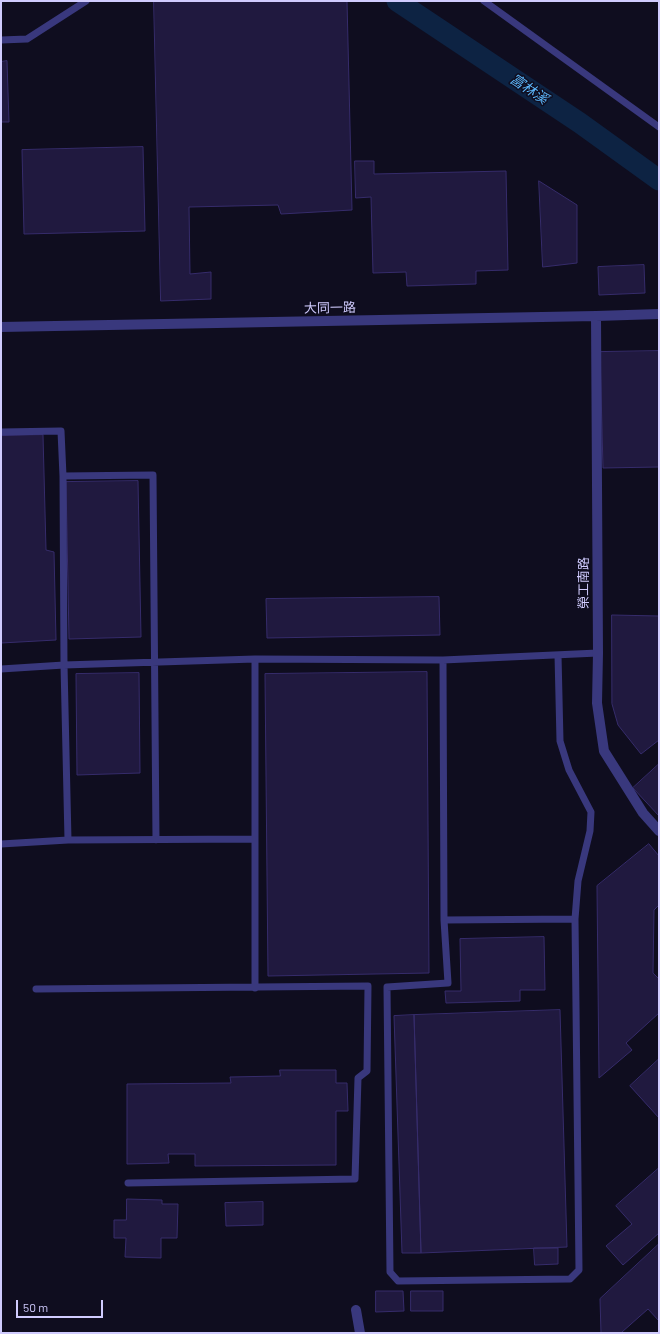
<!DOCTYPE html>
<html>
<head>
<meta charset="utf-8">
<style>
	body { margin:0 }
	#map { position:relative; width:660px; height:1334px; overflow:hidden; background:#0f0d1f; font-family:Barlow,sans-serif }
	canvas { display:block }
	.frame { position:absolute; inset:0; border:2px solid #d0cbfe; pointer-events:none }
	.scale { position:absolute; left:16px; top:1300px; width:87px; height:18px; box-sizing:border-box; border:2px solid #d0cbfe; border-top:0; padding-left:5px; font-size:12px; line-height:14px; white-space:nowrap; color:#d0cbfe; -webkit-text-stroke:3px #0f0d1f; paint-order:stroke }
</style>
</head>
<body>
<div id="map">
<canvas width="660" height="1334"></canvas>
<div class="frame"></div>
<div class="scale">50 m</div>
</div>
<script>
const ctx = document.querySelector('canvas').getContext('2d');
ctx.lineJoin = 'round';
function trace(path, color, width, dash) {
  ctx.strokeStyle = color;
  ctx.lineWidth = width;
  ctx.lineCap = dash ? 'butt' : 'round';
  ctx.setLineDash(dash || []);
  ctx.stroke(path);
}
function fillPath(path, color) {
  ctx.fillStyle = color;
  ctx.fill(path, 'evenodd');
}
function write(font, color, halo, rows, align = 'center') {
  ctx.font = font + ' Barlow,"Noto Sans TC",sans-serif';
  ctx.lineWidth = 3;
  ctx.setLineDash([]);
  ctx.textBaseline = 'middle';
  ctx.strokeStyle = halo;
  ctx.fillStyle = color;
  for (const [text, x, y, turn = 0] of rows) {
    ctx.save();
    ctx.translate(x, y);
    ctx.rotate((+turn || 0) * Math.PI / 180);
    ctx.textAlign = isNaN(turn) ? turn : align;
    if (halo) ctx.strokeText(text, 0, 0);
    ctx.fillText(text, 0, 0);
    ctx.restore();
  }
}
trace(new Path2D(`
	M397,1L580,123L659,180`), '#0d2343', 21);
const building = new Path2D(`
	M154,1H347L352,210L281,214L278,205L189,207L190,274L211,272V299L161,301Z
	M7,61L9,122H1V62Z
	M143,147L145,231L24,234L22,150Z
	M355,161H374V174L506,171L508,270L476,271V284L407,286L406,272L373,273L371,197L356,198Z
	M539,181L577,205V263L543,267Z
	M644,265L645,293L599,295L598,267Z
	M659,351V467L603,468L600,352Z
	M43,435L46,550L54,552L56,640L1,643V436Z
	M138,481L141,637L69,639L66,482Z
	M439,597L440,635L267,638L266,599Z
	M612,615L659,616V740L641,754L618,725L612,704Z
	M427,672L429,973L268,976L265,674Z
	M139,673L140,773L77,775L76,674Z
	M659,764V816L633,788Z
	M649,844L659,856V905L654,910L653,973L659,979V1013L626,1043L632,1050L599,1078L597,886Z
	M544,937L545,990H520V1001L446,1003L445,991H461L460,939Z
	M560,1010L567,1247L421,1253L414,1015Z
	M414,1015L421,1253H402L394,1016Z
	M659,1059V1118L630,1086Z
	M280,1070H336V1083H347L348,1111H336V1165L195,1166V1154H168L169,1163L127,1164V1084L231,1083L230,1077L280,1076Z
	M659,1168V1233L623,1265L606,1246L632,1224L616,1206Z
	M127,1199L162,1200V1204H178L177,1238H161V1258L125,1257L126,1238H114V1220H126Z
	M263,1202V1225L226,1226L225,1203Z
	M659,1244V1321L648,1309L622,1332V1333H601L600,1299Z
	M534,1248H558V1264L535,1265Z
	M376,1291H403L404,1311L376,1312Z
	M411,1291H443V1311H411Z`);
fillPath(building, '#20193f');
trace(building, '#362c6b', 1);
trace(new Path2D(`
	M484,1L659,127
	M1,40L27,39L86,1
	M1,432L61,431L63,476L64,665L68,840
	M63,476L153,475L156,840
	M443,660L444,920L448,983L387,987L390,1272L398,1281L570,1279L579,1270L575,919L578,881L590,831L591,812L569,770L560,741L558,655
	M1,669L64,665L255,659L443,660L598,653
	M1,844L68,840L255,839
	M444,920L575,919
	M255,988V659
	M36,989L368,986L367,1071L358,1078L355,1179L128,1183`), '#39387d', 7);
trace(new Path2D(`
	M596,316L598,653L597,703L604,751L643,813L659,831
	M1,327L596,316L659,314
	M356,1310L360,1333`), '#39387d', 10);
write('13px', '#d0cbfe', '#0f0d1f', [
	["大同一路",330,308,-1],
	["榮工南路",584,583,-90]
]);
write('italic 14px', '#5cb7fc', '#0f0d1f', [
	["富林溪",529,89,34]
]);
</script>
</body>
</html>
